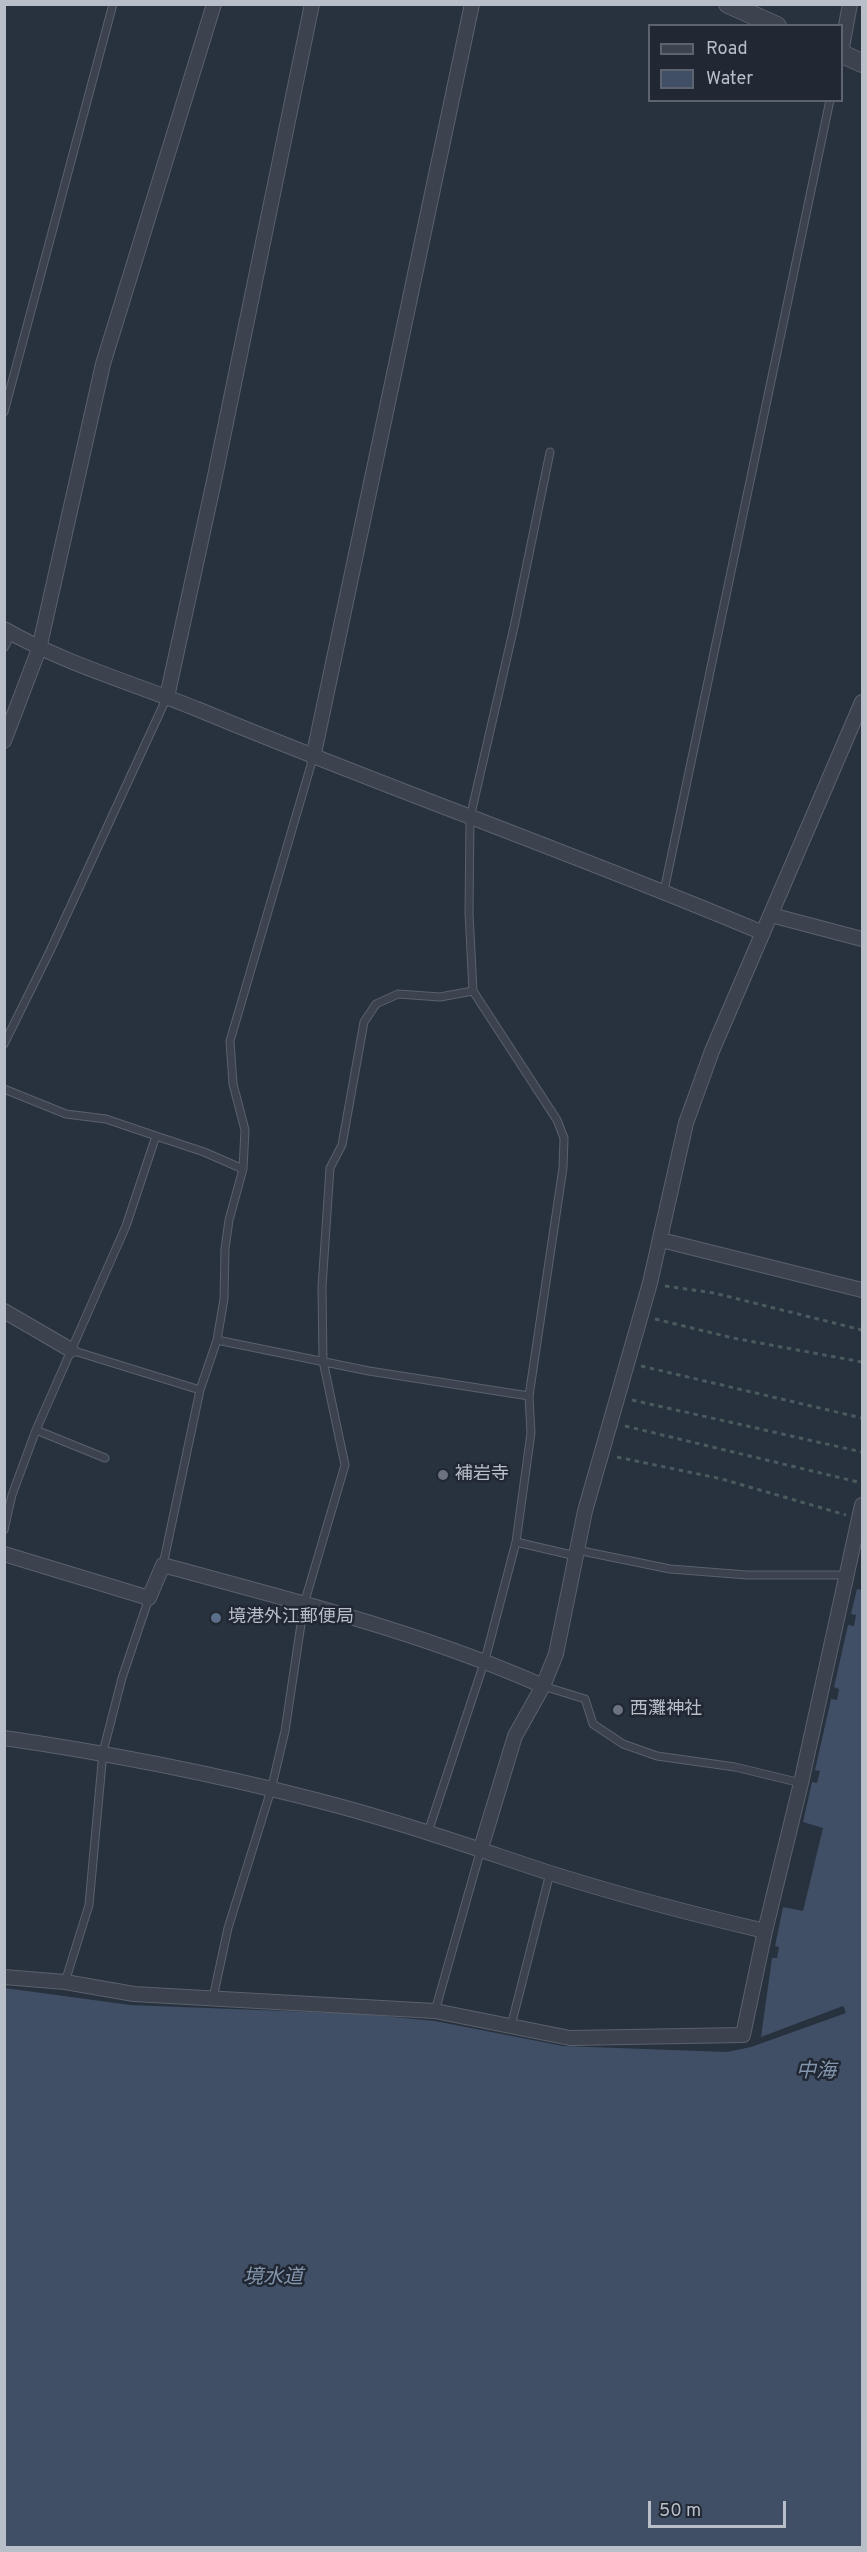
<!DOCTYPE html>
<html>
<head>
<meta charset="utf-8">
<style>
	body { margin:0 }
	#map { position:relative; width:867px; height:2552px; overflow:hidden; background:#28313e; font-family:Overpass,sans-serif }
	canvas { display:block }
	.frame { position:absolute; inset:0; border:6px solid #b8bfc9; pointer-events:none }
	.legend { position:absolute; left:648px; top:24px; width:195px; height:78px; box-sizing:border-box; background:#212833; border:2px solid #5d646f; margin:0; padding:8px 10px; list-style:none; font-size:18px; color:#b8bfc9 }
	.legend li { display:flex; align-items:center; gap:12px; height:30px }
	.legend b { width:30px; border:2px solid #5d646f }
	.scale { position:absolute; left:648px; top:2501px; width:138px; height:27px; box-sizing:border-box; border:3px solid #b8bfc9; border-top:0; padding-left:8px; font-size:18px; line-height:21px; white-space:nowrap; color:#b8bfc9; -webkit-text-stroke:4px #212833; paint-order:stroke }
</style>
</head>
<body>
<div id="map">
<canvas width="867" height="2552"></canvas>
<div class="frame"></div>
<ul class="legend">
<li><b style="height:8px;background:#3c434e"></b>Road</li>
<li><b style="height:16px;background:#404f65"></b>Water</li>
</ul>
<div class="scale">50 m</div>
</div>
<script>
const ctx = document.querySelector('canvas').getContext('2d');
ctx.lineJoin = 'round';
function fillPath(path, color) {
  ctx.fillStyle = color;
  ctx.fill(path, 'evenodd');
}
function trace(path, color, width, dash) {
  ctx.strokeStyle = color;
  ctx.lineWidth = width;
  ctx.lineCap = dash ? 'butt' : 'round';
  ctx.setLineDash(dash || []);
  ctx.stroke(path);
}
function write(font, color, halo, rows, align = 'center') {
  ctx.font = font + ' Overpass,"Noto Sans JP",sans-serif';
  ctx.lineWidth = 5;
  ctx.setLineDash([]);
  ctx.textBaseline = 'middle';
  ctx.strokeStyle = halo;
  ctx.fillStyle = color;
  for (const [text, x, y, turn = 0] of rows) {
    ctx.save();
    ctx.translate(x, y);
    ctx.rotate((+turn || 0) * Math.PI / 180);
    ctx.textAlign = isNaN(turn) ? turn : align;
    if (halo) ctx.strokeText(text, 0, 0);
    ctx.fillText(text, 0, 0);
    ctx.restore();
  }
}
fillPath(new Path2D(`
	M857,1589L862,1590V2547H5V1988L130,2005L362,2014L435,2021L563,2046L727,2052L751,2047L846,2013L843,2006L761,2037L772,1958H777L779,1947L775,1946L783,1907L803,1911L823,1828L803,1822L812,1782L817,1783L820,1771L815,1770L831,1699L837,1700L839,1689L834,1687L848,1625L854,1626L856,1615L851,1614Z`), '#404f65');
fillPath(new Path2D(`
	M844,2007L845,2012L751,2046L752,2044L761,2040L759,2039Z`), '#28313e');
const service = new Path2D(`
	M4,412L113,4
	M4,648L12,633
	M664,891L830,100
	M4,1044L50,951L167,697
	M4,1089L66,1114L106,1119L156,1136
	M217,1340L369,1371L529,1396L531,1433L516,1542L576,1556
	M71,1350L200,1390
	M529,1396L563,1168L564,1138L557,1120L473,991L469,913L470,818L514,627L550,452
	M36,1430L126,1226L156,1136L204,1152L243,1169
	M4,1530L12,1495L36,1430L105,1458
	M577,1550L670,1569L747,1575H847
	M163,1565L200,1390L217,1340L224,1299L225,1249L229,1220L243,1169L245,1130L233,1084L230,1041L313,758
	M543,1686L585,1699L593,1724L623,1744L657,1756L735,1767L801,1783
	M428,1832L485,1660L516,1542
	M65,1982L89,1905L103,1752L122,1678L149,1598
	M213,1998L228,1928L271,1790L285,1731L304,1604L345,1465L323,1361L322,1287L330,1168L342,1145L364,1022L376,1004L398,994L440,997L473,991
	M435,2011L481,1849
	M511,2026L550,1873`);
const minor = new Path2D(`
	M842,47L850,4
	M4,629C65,664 133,683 197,709C384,787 576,854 763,933
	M167,697L214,481L312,4
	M4,741L39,649L103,364L214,4
	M313,758L472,4
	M771,915L862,939
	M661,1240L862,1290
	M4,1311L71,1350
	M4,1554L149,1598L163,1565C290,1600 422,1632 543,1686
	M4,1738C108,1753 210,1773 312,1799C392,1819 471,1847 550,1873C620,1895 692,1914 765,1931
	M481,1848L515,1736L543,1686L556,1654L585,1511L650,1283L686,1123L712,1051L862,702
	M4,1977L65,1982L134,1994L435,2011L570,2038L743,2035L765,1931L801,1783L862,1505`);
const tertiary = new Path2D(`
	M728,4L777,26
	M842,54L862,63`);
trace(service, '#5a616c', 9);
trace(minor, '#5a616c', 16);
trace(tertiary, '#5a616c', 20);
trace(new Path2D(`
	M665,1286L714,1293L862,1330
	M655,1319L733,1338L862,1362
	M641,1366L862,1418
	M632,1400L862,1452
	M625,1426L862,1483
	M617,1457L722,1479L846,1515`), '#4a5b5e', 3, [4.5, 4.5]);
trace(service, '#3c434e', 7);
trace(minor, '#3c434e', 14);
trace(tertiary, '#3c434e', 18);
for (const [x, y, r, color] of [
	[443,1475,6,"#6b7280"],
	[216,1618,6,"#5c6f8a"],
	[618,1710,6,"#6b7280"]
]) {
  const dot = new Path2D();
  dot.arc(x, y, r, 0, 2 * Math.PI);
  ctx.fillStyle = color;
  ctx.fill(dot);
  trace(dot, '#212833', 2);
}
write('18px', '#b8bfc9', '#212833', [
	["補岩寺",455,1475],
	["境港外江郵便局",228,1618],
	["西灘神社",630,1710]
], 'left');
write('italic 20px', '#8395ad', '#212833', [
	["中海",816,2073],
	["境水道",273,2279]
]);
</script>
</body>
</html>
